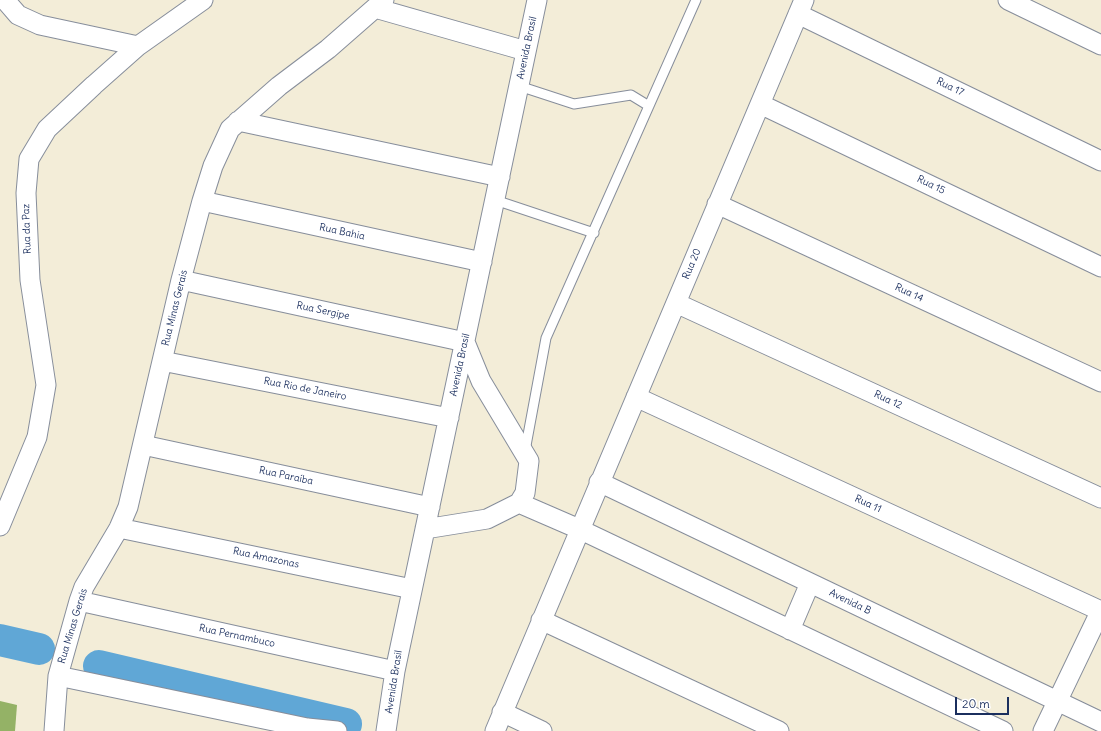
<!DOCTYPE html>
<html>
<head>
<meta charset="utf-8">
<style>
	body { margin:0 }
	#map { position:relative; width:1101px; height:731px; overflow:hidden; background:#f3edd8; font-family:Delius,sans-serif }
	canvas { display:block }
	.scale { position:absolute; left:955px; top:697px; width:54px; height:18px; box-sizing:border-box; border:2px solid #1b2f5e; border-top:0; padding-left:5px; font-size:12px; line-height:14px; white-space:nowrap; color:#1b2f5e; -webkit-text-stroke:3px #fff; paint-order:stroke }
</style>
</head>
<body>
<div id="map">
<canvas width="1101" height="731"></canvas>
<div class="scale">20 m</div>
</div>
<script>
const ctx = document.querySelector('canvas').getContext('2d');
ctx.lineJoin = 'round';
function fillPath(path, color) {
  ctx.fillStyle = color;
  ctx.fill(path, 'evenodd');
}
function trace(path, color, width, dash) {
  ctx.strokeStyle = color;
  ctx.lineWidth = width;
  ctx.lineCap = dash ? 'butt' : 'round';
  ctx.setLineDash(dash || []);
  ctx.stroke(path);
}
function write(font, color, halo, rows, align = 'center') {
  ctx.font = font + ' Delius,sans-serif';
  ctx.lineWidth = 4;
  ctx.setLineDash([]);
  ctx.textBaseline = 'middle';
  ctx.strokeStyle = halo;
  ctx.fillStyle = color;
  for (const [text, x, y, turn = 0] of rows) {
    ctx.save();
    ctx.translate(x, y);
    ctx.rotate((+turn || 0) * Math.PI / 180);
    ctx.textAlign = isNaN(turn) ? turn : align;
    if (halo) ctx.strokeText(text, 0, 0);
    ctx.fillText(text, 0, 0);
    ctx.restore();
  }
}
fillPath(new Path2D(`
	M0,701L17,705L15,731H0Z`), '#94b266');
trace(new Path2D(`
	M0,640L39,649
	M99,666L346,724`), '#60a7d6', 32);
const service = new Path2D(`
	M519,86L574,104L631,95L649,106
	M495,200L594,233
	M525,451L546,338L696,0`);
const minor = new Path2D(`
	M5,0L18,15L40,25L138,46
	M1008,0L1101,45
	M375,8L526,51
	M798,14L1101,161
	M760,104L1101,267
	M238,121L500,177
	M202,201L482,262
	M717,204L1101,382
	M181,280L465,342L481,381L529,461L525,493L519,503L487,519L425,529
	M676,303L1101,498
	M162,361L449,418
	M636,397L1101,611
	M143,445L430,507
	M599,482L1101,722
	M519,503L579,529L1003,731
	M0,526L37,437L46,385L30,280L26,193L29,159L47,129L94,85L138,46L203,0
	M119,528L412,589
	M79,601L395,671
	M541,620L779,731
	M790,630L810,583
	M58,676L307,728L337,731
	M502,712L542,731
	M54,731L58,676L79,601L84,587L119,528L128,507L181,280L202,201L213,166L230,129L279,86L328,49L384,0
	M386,731L395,671L537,0
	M495,731L804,0
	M1043,731L1101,610`);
trace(service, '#878e9b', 11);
trace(minor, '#878e9b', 21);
trace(service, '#fff', 9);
trace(minor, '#fff', 19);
write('10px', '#1b2f5e', '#fff', [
	["Avenida Brasil",527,48,-78],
	["Rua 17",950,87,26],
	["Rua 15",931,185,26],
	["Rua da Paz",27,229,-92],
	["Rua Bahia",342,232,12],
	["Rua 20",692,264,-67],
	["Rua 14",909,293,25],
	["Rua Minas Gerais",175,308,-76],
	["Rua Sergipe",323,311,12],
	["Avenida Brasil",460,365,-78],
	["Rua Rio de Janeiro",305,389,11],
	["Rua 12",888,400,25],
	["Rua Paraíba",286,476,12],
	["Rua 11",868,504,25],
	["Rua Amazonas",266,558,12],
	["Avenida B",850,602,26],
	["Rua Minas Gerais",73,626,-73],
	["Rua Pernambuco",237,636,12],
	["Avenida Brasil",394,682,-81]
]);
</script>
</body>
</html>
